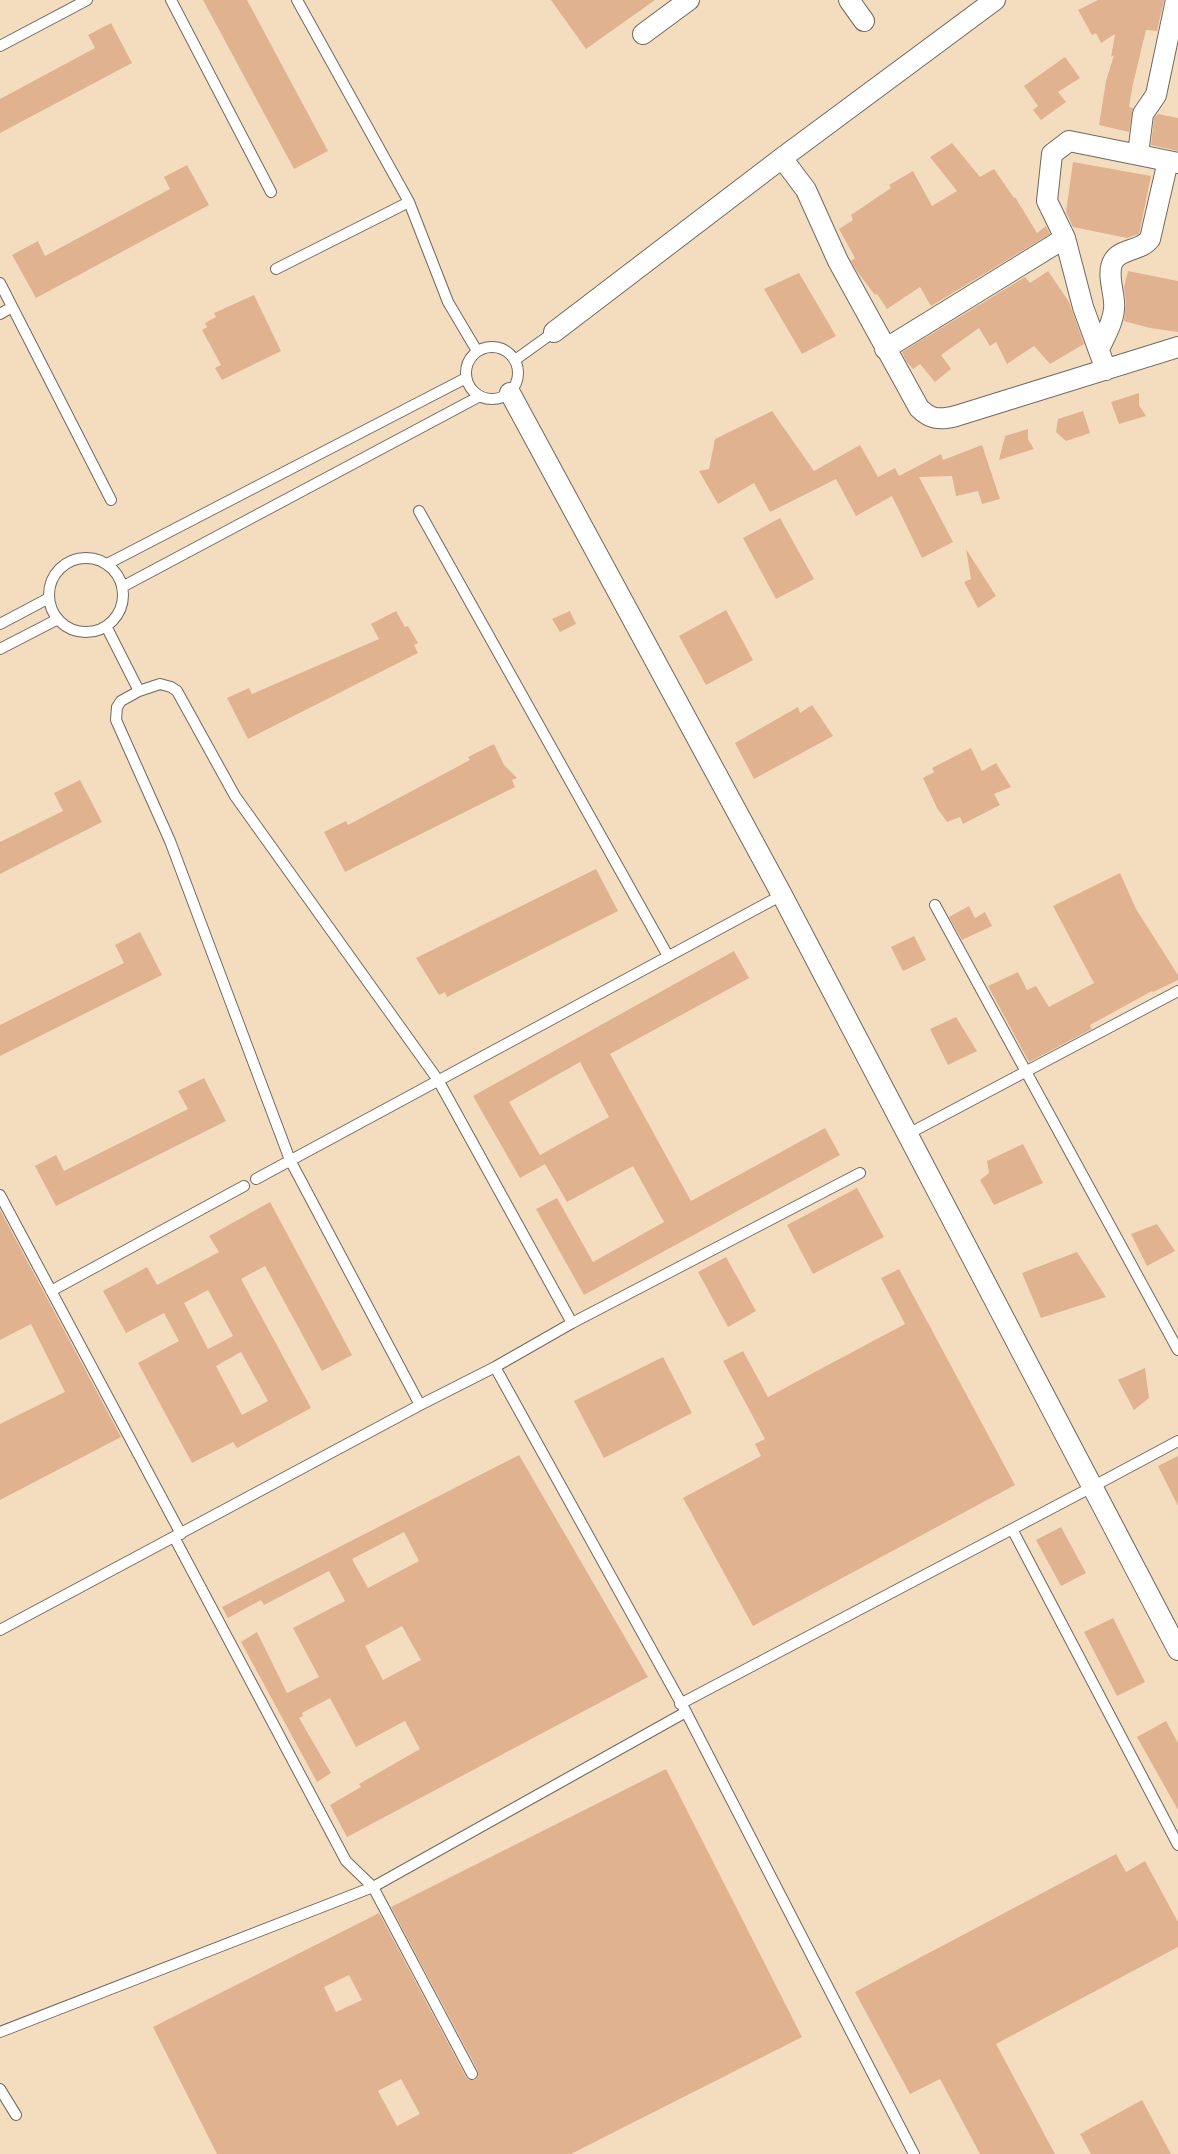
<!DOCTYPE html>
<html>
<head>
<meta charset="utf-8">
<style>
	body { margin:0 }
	canvas { display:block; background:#f4ddbf }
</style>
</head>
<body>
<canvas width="1178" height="2154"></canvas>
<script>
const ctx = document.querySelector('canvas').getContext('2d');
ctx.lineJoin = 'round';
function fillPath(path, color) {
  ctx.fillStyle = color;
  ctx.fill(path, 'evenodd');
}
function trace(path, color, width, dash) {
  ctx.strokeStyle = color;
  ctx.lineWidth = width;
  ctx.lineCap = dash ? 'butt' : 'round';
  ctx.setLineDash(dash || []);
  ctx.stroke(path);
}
fillPath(new Path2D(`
	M203,0H247L328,151L294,169Z
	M551,0H655L586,49Z
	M1098,0H1164L1157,31L1146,30L1133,84L1129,107L1133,108L1129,132L1099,125L1106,81L1114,55L1111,57L1115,34L1101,43L1096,33L1092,35L1078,10Z
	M111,23L132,63L0,133V99L95,48L88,35Z
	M1065,57L1080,78L1058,92L1066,102L1041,120L1033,110L1038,106L1024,86Z
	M1158,114L1178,118V151L1151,145L1154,118Z
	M952,143L980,177L994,169L1014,198L1015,197L1037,233L1046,226L1050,234L931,306L920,287L887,309L877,294L875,295L856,270L851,261L855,258L839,229L853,220L851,215L891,188L889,185L913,171L932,206L957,191L930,157Z
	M1073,162L1151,176L1139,234L1127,238L1073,227L1066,212Z
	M187,165L209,205L36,298L12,255L38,241L45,256L170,189L164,177Z
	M1048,271L1069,302L1084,344L1050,364L1034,346L1007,364L996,342L990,346L979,328L941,355L951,369L935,382L920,364L913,369L906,361L902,352L1025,277L1030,283Z
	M1128,271L1178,281V332L1150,328L1124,321L1126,304L1124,287Z
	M799,273L836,336L802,354L764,289Z
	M254,295L281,351L222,380L215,368L221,365L202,330L207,327L205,323L216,317L214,313Z
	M1139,393V405L1146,416L1119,424L1111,402Z
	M772,411L814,471L860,445L878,477L895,468L899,476L941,454L943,460L982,445L1000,499L982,504L978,491L956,496L952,476L919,477L953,542L922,558L892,496L856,516L836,479L770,512L754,483L718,504L699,471L709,469L715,439Z
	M1083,411L1090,433L1066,441L1056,432L1058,419Z
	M1028,429V439L1034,449L999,460L1005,436Z
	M780,518L814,579L776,599L743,538Z
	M966,549L996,596L978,608L964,582L971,579Z
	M726,610L753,660L706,685L679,636Z
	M396,611L405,627L408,626L418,643L414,645L418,653L248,739L227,698L249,688L252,694L379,639L371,624Z
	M570,611L576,624L560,632L552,619Z
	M812,705L833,736L754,779L735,743L798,707L800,713Z
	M494,744L504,765L517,778L512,780L515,787L345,872L324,832L346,821L348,825L470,760L468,757Z
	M971,748L982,771L996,763L1011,787L994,794L1000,805L963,824L960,817L947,822L937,808L923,778L934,772L932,768Z
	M80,780L102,822L0,874V842L63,811L54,793Z
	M596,869L618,911L447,997L445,992L439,995L416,958Z
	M1120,873L1136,909L1178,975V980L1153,992L1152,991L1090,1025L1092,1029L1088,1031L1029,1062L988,986L1018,972L1027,990L1036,986L1049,1007L1094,983L1053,906Z
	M969,906L975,918L985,912L992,926L962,940L949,917Z
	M140,932L162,975L0,1056V1025L124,963L115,945Z
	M914,936L926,960L903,971L891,947Z
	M734,951L749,978L610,1054L691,1201L825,1128L840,1155L584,1295L536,1209L557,1198L593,1262L664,1222L633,1166L567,1202L545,1164L520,1178L473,1096ZM580,1062L609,1117L540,1155L509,1102Z
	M956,1017L977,1051L948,1065L930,1029Z
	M204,1078L226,1121L56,1206L35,1166L56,1155L64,1171L188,1109L178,1091Z
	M1023,1144L1043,1183L994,1205L980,1180L989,1173L987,1161Z
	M857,1188L884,1237L813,1274L787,1225Z
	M270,1202L352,1355L322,1371L265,1266L241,1279L311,1408L237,1448L233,1442L192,1463L138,1363L179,1341L164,1313L126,1333L103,1291L147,1267L157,1285L219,1252L209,1236ZM208,1290L233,1336L208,1349L184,1303ZM241,1352L268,1401L242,1415L216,1366Z
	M0,1210L121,1437L0,1500V1424L65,1392L31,1324L0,1340Z
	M1157,1224L1175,1251L1147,1266L1131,1234Z
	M1077,1252L1106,1297L1041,1318L1022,1273Z
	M726,1257L756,1311L728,1327L698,1272Z
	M899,1269L1015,1485L753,1626L683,1498L761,1456L755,1444L765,1439L723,1361L743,1351L768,1397L905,1324L881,1278Z
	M663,1357L692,1413L604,1458L574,1401Z
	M1145,1368L1149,1398L1134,1410L1118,1380Z
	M519,1455L648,1677L347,1837L330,1805L361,1787L359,1784L420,1749L405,1721L356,1747L330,1698L302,1713L303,1716L299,1718L331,1773L317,1782L241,1642L257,1632L287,1693L319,1677L293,1628L345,1601L329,1571L264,1605L261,1600L228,1618L222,1607ZM404,1532L419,1561L368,1588L352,1559ZM402,1626L421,1660L383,1680L365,1646Z
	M1178,1456V1506L1158,1466Z
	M1061,1527L1086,1573L1061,1586L1036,1540Z
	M1113,1618L1145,1682L1117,1696L1084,1632Z
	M1166,1721L1178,1743V1810L1137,1737Z
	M666,1769L802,2037L571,2154H217L153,2027L379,1913L466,2077L469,2080H475L478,2077V2071L391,1907ZM349,1975L362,2000L336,2012L324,1987ZM401,2079L420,2114L397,2126L378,2091Z
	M1116,1854L1126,1872L1145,1861L1178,1922V1947L996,2044L1055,2154H980L940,2079L910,2094L855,1992Z
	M1142,2100L1171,2154H1091L1080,2134Z`), '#e1b290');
const lane = new Path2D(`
	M171,0L271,192
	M297,0L409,202L448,302L477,351
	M0,46L87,0
	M276,269L409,202
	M0,283L111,500
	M0,314L12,307
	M466 373a26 26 0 1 1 52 0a26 26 0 1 1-52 0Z
	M515,360L554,332
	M419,511L668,956
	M49 595a37 37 0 1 1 74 0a37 37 0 1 1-74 0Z
	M107,564L466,378
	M122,587L480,396
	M0,624L49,598
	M106,626L139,691
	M0,649L58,619
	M935,905L1178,1350
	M908,1134L1178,991
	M256,1179L782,895
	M0,1195L181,1534
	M51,1291L244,1186
	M495,1367L686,1712L914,2154
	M420,1405L290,1160L170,841L116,720L117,707L121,701L139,691L160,684L171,687L177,691L235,796L438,1080L572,1323
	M1012,1529L1178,1845
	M174,1537L346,1861L373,1887L472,2074
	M0,1630L420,1405L495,1367L572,1323L860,1173
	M680,1704L1092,1487L1178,1441
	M0,2032L373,1887L686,1712
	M0,2089L16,2115`);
const street = new Path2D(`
	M849,0L864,21
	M643,34L689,0
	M1138,154L1143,114L1156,95L1176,0
	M782,158L806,190L838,261L919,408C931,420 940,420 956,416L1178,347
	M554,332L782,158L995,0
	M885,349L1065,238
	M1099,349C1105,336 1113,323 1114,309C1116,295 1105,273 1114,260C1122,248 1141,251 1150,239L1168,161
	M1106,370L1083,307L1065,238L1047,201L1052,154L1069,141L1178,163
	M510,393L782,895L1178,1650`);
trace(lane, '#71695f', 12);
trace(street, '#71695f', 22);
trace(lane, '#fff', 10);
trace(street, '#fff', 20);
</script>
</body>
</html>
